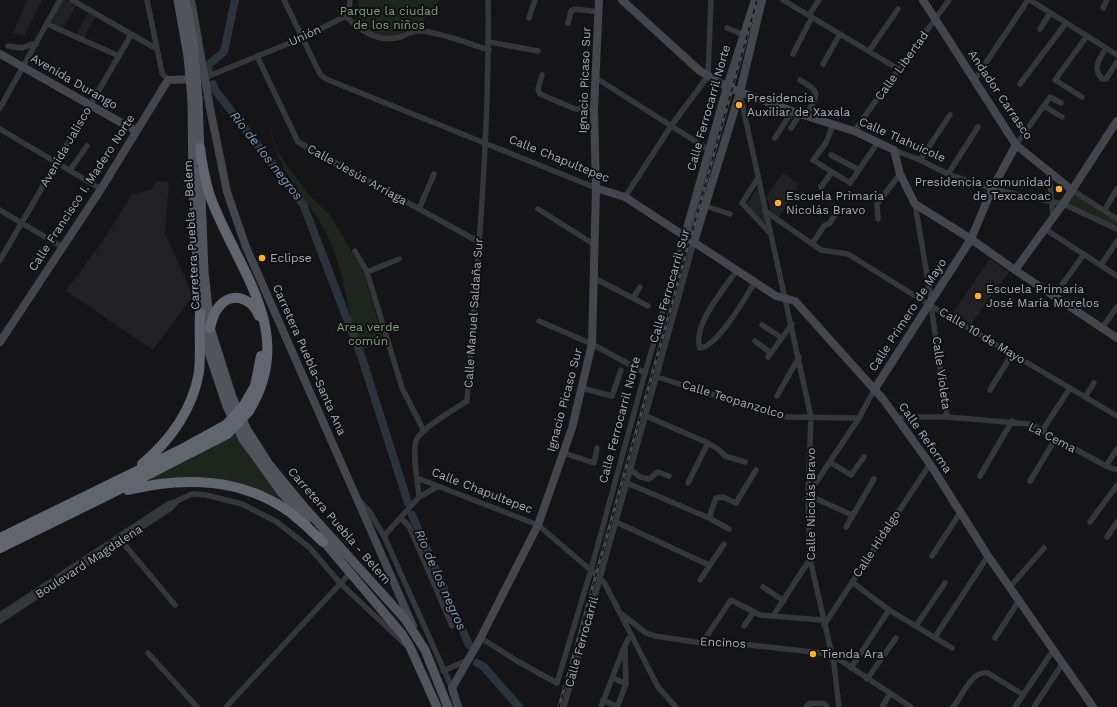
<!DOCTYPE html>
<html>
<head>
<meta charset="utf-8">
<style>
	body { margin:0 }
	canvas { display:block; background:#151517 }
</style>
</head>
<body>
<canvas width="1117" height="707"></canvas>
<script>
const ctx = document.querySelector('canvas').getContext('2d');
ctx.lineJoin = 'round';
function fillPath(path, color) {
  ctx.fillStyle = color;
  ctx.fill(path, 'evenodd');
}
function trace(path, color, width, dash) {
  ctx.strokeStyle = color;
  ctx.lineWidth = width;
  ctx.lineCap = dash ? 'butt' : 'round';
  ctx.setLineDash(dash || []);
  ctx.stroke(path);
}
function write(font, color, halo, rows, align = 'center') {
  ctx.font = font + ' "Work Sans",sans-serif';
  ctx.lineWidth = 4;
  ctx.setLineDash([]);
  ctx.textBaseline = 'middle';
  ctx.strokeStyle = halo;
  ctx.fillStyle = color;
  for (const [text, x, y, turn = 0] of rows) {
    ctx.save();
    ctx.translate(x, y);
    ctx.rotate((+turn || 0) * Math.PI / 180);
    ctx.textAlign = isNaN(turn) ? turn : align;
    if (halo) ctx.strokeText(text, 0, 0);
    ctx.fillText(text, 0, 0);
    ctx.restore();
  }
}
fillPath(new Path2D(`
	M27,0H42L24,36L13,33Z
	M61,0H65L76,6L62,30L48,24Z
	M88,13L95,17L83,40L75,37Z
	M783,173L800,184L779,217L770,211L767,195Z
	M169,181L165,233L193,296L153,350L66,291L106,236L131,195L152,189L156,182Z
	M758,187L767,221L761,222L745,206Z
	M990,259L1009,272L971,324L952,314Z`), '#212124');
fillPath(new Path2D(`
	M358,0H440L417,28L388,37L367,33L352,20L359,17Z
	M267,119L276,149L290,170L309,195L330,215L364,273L384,342L360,351C347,313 345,273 328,237C317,211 295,190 282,165C275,150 271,135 267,119Z
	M1073,193L1117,220V227L1066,204Z
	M236,430L249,456L292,512L212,479L173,477L135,483Z`), '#1d251d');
trace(new Path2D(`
	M209,71L208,65L224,52L235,0
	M213,84L215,90L303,204L362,358L408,503
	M412,515L469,645
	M477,663L483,666L519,707`), '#2a343c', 8);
trace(new Path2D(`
	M72,0L157,49
	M147,0L162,73L168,80
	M284,0L320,74L326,79L596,188
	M783,0L900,70
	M1030,0L1117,55
	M1103,8L1107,0
	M809,15L819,0
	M346,16C359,31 380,43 400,37C407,35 413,30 421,31C440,32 469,44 489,50
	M529,18L535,0
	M568,23L571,11L575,9L599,12
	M47,24L119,56
	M727,28L744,35
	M1040,29L1050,13
	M489,42L538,51
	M8,46L22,48L32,44H36
	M1106,48C1099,61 1092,66 1102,79H1106L1117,62
	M869,51L898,9
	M793,54L812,17
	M257,56L298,142L479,242
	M823,64L840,34
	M542,75L538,89L540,94L575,109H594
	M204,78L302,38L346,16L349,11L350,0
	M596,78L709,150
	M975,79L1028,0
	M800,80C823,93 817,94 806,116
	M1020,84L1066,23
	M740,94L811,417L808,495L810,559L834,664L839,707
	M1082,97L1055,80L1087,36
	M1044,106L1062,117
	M0,108L60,0
	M833,125L826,143L813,160L850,183L878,142
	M791,128L800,114
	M0,129L101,189
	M854,131L949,0
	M775,138L792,111
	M1016,145L1050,97L1061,103
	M894,150L920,160L948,174L992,189L1063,204L1117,229
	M831,155L859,170
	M920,160L950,115
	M70,170L87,146
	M1049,172L1053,215
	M948,174L978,127
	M758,178L742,203L769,232
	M821,187L832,172
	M1072,190L1117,219
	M625,197L671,126L708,76L711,0
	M915,204L931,299
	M705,206L730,214
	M419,209L434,174
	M538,209L595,245
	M0,210L62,247
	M765,211L821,250L848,254L928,304L1117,416
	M1104,211L1117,189
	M878,219L877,204L900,174
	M1045,229L1117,276
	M812,244L824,226L830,223L836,213
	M355,251L367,272L402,388L424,431
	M0,260L131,35
	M1101,265L1117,241
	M737,270C724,289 692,325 700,348C718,346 745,298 755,282
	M367,272L399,259
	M594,278L648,306
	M1054,296L1084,254
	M633,298L640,287
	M931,305L947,417
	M539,321L592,344L645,373
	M762,325L782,338
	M1102,328L1117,307
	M755,341L771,353
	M768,357L792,324
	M657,377L785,417L859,418
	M582,388L612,396L621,370
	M990,390L1012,354
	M777,396L799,357
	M1085,397L1094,383
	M646,416L708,443L718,449L725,456L745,462
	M903,417H947L1030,424L1106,466L1117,470
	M1042,431L1070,388
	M564,453L594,463L597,448
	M830,462L851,475L864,457
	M1106,466L1117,449
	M631,470L640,477L649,479L658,472L669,476
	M980,476L1012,421
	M417,478L538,525L600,578L605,584L658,687L676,707
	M1030,481L1056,438
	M627,483L709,518L729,529
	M688,483L708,443
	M809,491L815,484L859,418L874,390
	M808,495L852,515
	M419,497L437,487
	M360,501L369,511L384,536L452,688
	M401,518L409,526L452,626
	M709,518L716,498L723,497L736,503L756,470
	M616,522L709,565
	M1090,522L1117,485
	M846,527L874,479
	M384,536L419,497C418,482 412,455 416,441C419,429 457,408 467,401C477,268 490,134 488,0
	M1107,537L1117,522
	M119,538L175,605
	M932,556L960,513
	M700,580L724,544
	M852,582L889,610L952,648
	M763,587L784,601
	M1010,587L1044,548
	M0,615L168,504L177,501
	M623,615L646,633L655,636L702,643L750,645L831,654L911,707
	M773,616L810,559
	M0,621L171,508L177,501L192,494L206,495L242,504L277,522L310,548L340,583L406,645
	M824,625L930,464
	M744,626L753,613
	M916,626L945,583
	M935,637L988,556
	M481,638L517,661L557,683L591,570L645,373L685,235
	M995,638L1020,599
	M702,643L731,600L760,615L822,620
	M148,653L197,707
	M851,668L889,610
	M443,671L468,660
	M613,678L626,684
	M867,679L896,638
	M603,700L618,707
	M226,707L350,573
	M564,707L694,242
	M601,707L623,650L628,639L632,636
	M617,707L626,684L625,649
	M806,707L810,703L825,704L827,707
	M882,707L890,694
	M953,707C963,696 971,670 988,673L1022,694
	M1015,707L1054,649
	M1034,707L1063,663`), '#35373c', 5.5);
trace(new Path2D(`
	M191,0L210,108L227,192L246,247L413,626
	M622,0L700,71L727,87L800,114L854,131L894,150L900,174L915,204L971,239L1015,270L1117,338
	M923,0L1016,145L1072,190
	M0,54L136,131
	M596,188L625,197L776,296L795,301L883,399L899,421L930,464L988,556L1093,707
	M685,235L727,87L755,0
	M694,242L740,92L762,0
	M1015,270L1063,204L1117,121
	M0,342L101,189L168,80L196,79
	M874,390L971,239L992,189L1016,145
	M458,707L452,688L479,641L538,525L572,428L592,344L596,188L594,109L599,0`), '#43464c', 8);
trace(new Path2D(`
	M192,99L193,192L200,313L205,340L227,406L243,439L282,493L306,522
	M198,99L200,154
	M200,171L204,272L210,328L232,397L247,430L268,463L304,507L405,619L425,650L448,707
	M319,536L402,634L410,647L437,707`), '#51545b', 9);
trace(new Path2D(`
	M200,148C202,164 205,180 210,196C237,270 298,331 249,411
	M210,328C212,321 213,314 218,308C231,290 252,298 259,316
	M244,405L255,386L261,356
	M142,464C170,441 193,409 199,372C201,353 199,332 200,313
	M128,490C184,476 243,478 291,513C302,522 313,532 323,542
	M0,538L182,449L226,425
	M0,548L110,494L227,434`), '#61656e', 10);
const rail = new Path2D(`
	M559,707L757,0`);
trace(rail, '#484b51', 3);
trace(rail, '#101012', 1.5, [4.5]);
trace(new Path2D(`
	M178,0L188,56L192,99
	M185,0L193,40L198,99`), '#51545b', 9);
trace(new Path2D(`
	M226,425L244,405
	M227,434L249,411`), '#61656e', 10);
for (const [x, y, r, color] of [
	[739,105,4,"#ffae25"],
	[1059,189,4,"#ffae25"],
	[778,203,4,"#ffae25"],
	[262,258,4,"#ffae25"],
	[978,296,4,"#ffae25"],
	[813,654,4,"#ffae25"]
]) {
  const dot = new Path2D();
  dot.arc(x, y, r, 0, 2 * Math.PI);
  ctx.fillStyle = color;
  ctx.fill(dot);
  trace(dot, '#101012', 1.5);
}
write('12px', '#7ba57c', '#101012', [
	["Parque la ciudad",389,11],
	["de los niños",389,25],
	["Area verde",368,327],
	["común",368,341]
]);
write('12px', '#a6acb8', '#101012', [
	["Unión",305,36,-25],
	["Calle Libertad",902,66,-54],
	["Ignacio Picaso Sur",585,80,-88],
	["Avenida Durango",74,82,30],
	["Andador Carrasco",1000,95,56],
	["Calle Ferrocarril Norte",709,108,-74],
	["Calle Tlahuicole",902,140,24],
	["Avenida Jalisco",66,147,-60],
	["Calle Chapultepec",559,159,22],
	["Calle Jesús Arriaga",357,175,29],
	["Calle Francisco I. Madero Norte",82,193,-57],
	["Carretera Puebla - Belem",192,235,-93],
	["Calle Ferrocarril Sur",670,286,-74],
	["Calle Manuel Saldaña Sur",474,313,-86],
	["Calle Primero de Mayo",908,315,-57],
	["Calle 10 de Mayo",982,336,31],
	["Carretera Puebla-Santa Ana",309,360,66],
	["Calle Violeta",941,373,82],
	["Ignacio Picaso Sur",565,400,-75],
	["Calle Teopanzolco",733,400,17],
	["Calle Ferrocarril Norte",620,420,-75],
	["Calle Reforma",925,438,55],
	["La Cema",1052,438,27],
	["Calle Chapultepec",482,491,21],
	["Calle Nicolás Bravo",811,504,-90],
	["Carretera Puebla - Belem",339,526,49],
	["Calle Hidalgo",877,544,-57],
	["Boulevard Magdalena",89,562,-33],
	["Calle Ferrocarril",582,642,-74],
	["Encinos",723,643,3]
]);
write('12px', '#a6acb8', '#101012', [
	["Presidencia",747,98],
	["Auxiliar de Xaxala",747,112],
	["Presidencia comunidad",1051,182,"right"],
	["de Texcacoac",1051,196,"right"],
	["Escuela Primaria",786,196],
	["Nicolás Bravo",786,210],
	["Eclipse",270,258],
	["Escuela Primaria",986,289],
	["José María Morelos",986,303],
	["Tienda Ara",821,654]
], 'left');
write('italic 13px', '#7a9cb6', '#101012', [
	["Rio de los negros",266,156,52],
	["Rio de los negros",440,580,66]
]);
</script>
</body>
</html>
